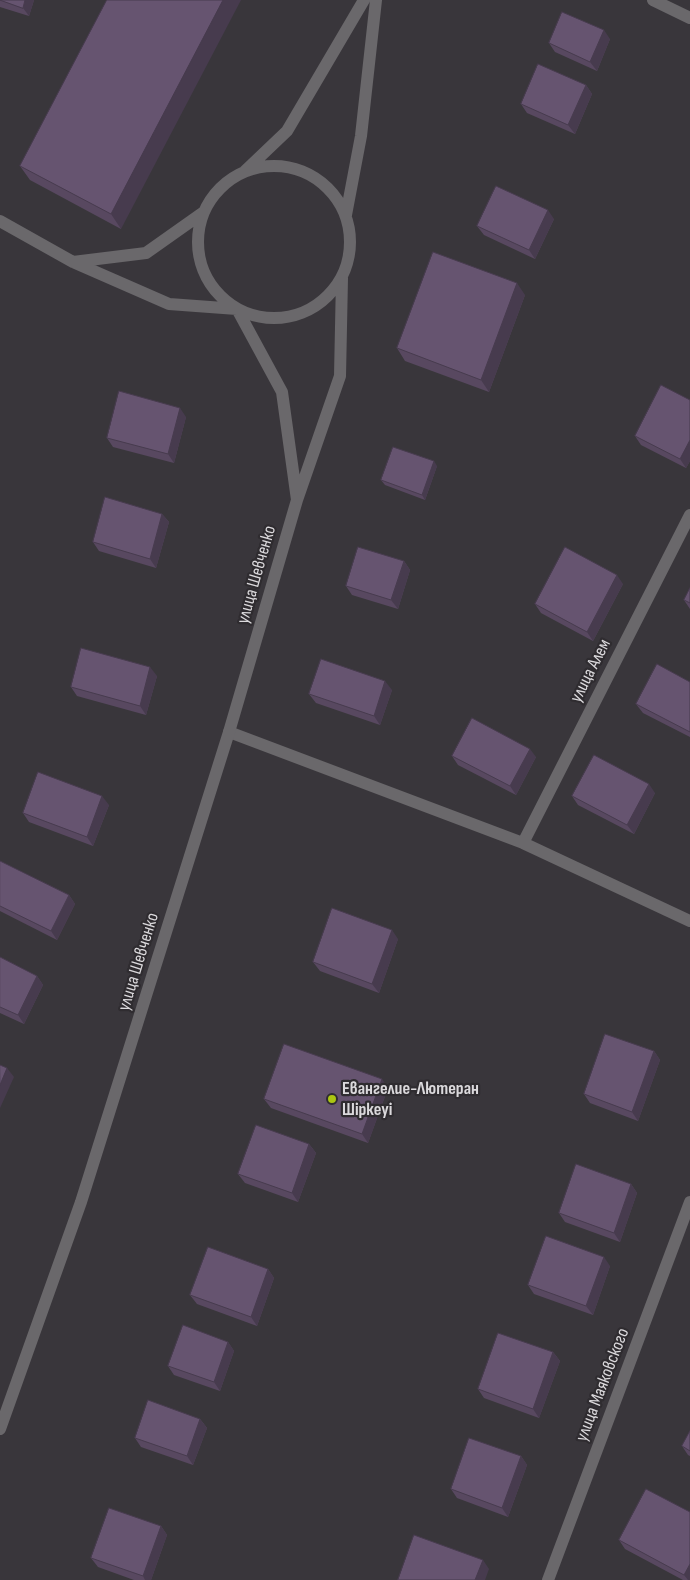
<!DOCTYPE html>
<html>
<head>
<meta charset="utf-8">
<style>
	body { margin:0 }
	canvas { display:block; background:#39363b }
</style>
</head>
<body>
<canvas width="690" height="1580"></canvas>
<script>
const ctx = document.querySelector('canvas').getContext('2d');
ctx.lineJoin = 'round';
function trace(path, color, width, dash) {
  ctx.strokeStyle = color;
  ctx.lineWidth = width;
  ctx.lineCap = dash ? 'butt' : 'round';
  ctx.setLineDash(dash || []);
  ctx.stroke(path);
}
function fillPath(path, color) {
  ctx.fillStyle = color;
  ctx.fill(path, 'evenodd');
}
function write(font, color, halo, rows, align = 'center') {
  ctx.font = font + ' "Sofia Sans Condensed",sans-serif';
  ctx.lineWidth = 4.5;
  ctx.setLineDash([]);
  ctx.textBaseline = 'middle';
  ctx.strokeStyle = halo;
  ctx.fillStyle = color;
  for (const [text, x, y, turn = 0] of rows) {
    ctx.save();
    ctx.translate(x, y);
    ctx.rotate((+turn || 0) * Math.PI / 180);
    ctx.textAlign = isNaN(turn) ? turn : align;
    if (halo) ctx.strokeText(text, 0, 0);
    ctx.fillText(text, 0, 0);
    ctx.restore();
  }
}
trace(new Path2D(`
	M653,0L690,18
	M229,732L523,843L690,921
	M523,843L690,515
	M548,1580L690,1202`), '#6a686b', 12);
trace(new Path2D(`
	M198 242a76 76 0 1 1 152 0a76 76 0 1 1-152 0Z
	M245,171L287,131L364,0
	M346,215L361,136L376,0
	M0,221L73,262L169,304L237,309L282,392L297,500L340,376L342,278
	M73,262L146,253L204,212
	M0,1429L81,1202L229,732L297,500`), '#6a686b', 12);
fillPath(new Path2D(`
	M0,0H34L29,16L0,7Z
	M107,0L121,229L30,180L20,166Z
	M610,39L597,71L555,52L549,43Z
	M586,85L592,94L575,134L527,113L521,104Z
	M554,219L535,259L484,235L477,226Z
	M525,295L489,392L405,361L397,348Z
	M690,400V461L686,468L641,445L635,436Z
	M186,417L174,463L113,447L107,438Z
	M437,466L425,500L385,485L381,480Z
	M162,514L169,522L156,568L99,551L93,542Z
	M404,561L410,570L398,609L352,595L346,586Z
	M623,584L593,641L541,613L535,604Z
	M690,588V609L684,600Z
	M157,676L146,715L77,696L71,687Z
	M690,682V737L643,713L636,704Z
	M392,690L380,725L316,703L309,694Z
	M452,756L536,757L516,795L458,765Z
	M655,793L634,834L578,805L572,796Z
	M109,805L93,846L29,822L23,813Z
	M0,861L69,895L75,904L57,940L0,911Z
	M398,939L379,993L320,971L313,962Z
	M0,957L37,976L43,985L24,1024L0,1013Z
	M654,1051L660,1060L638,1121L590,1103L584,1094Z
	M388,1088L368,1143L271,1108L264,1099Z
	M309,1144L316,1153L298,1202L245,1183L238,1174Z
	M631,1184L637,1193L620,1242L565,1222L559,1213Z
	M610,1266L593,1315L534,1294L528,1285Z
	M268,1269L274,1278L257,1326L197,1304L190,1295Z
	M228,1342L234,1351L220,1391L174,1375L168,1366Z
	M553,1352L560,1361L539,1418L484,1398L478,1389Z
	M200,1419L207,1428L193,1465L141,1447L135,1438Z
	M690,1431V1456L688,1455L682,1446Z
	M521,1456L527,1465L508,1517L457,1498L451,1489Z
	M690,1512V1580H683L625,1549L619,1540Z
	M161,1526L167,1535L151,1580H134L98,1567L91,1558Z`), '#584860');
fillPath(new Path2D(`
	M25,0H34L29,16L23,8Z
	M223,0H241L121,229L111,214Z
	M604,30L610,39L597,71L590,62Z
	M586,85L592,94L575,134L568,125Z
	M548,210L554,219L535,259L529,250Z
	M517,283L525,295L489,392L481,380Z
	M180,408L186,417L174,463L168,454Z
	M690,440V461L686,468L680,459Z
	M434,461L437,466L425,500L422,495Z
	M162,514L169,522L156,568L150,559Z
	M404,561L410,570L398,609L391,600Z
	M617,575L623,584L593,641L587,632Z
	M150,667L157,676L146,715L140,706Z
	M385,681L392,690L380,725L374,716Z
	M530,749L536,757L516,795L510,786Z
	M649,784L655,793L634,834L627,825Z
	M102,796L109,805L93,846L87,837Z
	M69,895L75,904L57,940L51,931Z
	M392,930L398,939L379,993L372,984Z
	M37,976L43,985L24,1024L18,1015Z
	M654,1051L660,1060L638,1121L632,1112Z
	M7,1068L14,1077L0,1108V1085Z
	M382,1079L388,1088L368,1143L362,1134Z
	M309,1144L316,1153L298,1202L292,1193Z
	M631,1184L637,1193L620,1242L614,1233Z
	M604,1257L610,1266L593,1315L586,1306Z
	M268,1269L274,1278L257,1326L251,1317Z
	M228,1342L234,1351L220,1391L214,1382Z
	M553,1352L560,1361L539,1418L533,1409Z
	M200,1419L207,1428L193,1465L187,1456Z
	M521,1456L527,1465L508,1517L502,1508Z
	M161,1526L167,1535L151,1580H145L143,1576Z
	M483,1560L489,1569L485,1580H475Z
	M690,1564V1580H688L684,1575Z`), '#473b4e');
const building = new Path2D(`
	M0,0H25L23,8Z
	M107,0H223L111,214L20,166Z
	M562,12L604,30L590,62L549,43Z
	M538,64L586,85L568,125L521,104Z
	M496,186L548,210L529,250L477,226Z
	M433,252L517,283L481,380L397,348Z
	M661,385L690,400V440L680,459L635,436Z
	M119,391L180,408L168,454L107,438Z
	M393,447L434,461L422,495L381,480Z
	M105,497L162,514L150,559L93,542Z
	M358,547L404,561L391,600L346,586Z
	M565,547L617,575L587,632L535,604Z
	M690,588V603L684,600Z
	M81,648L150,667L140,706L71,687Z
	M321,659L385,681L374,716L309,694Z
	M657,664L690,682V732L636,704Z
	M472,718L530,749L510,786L452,756Z
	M594,755L649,784L627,825L572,796Z
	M38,772L102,796L87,837L23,813Z
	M0,861L69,895L51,931L0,906Z
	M332,908L392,930L372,984L313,962Z
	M0,957L37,976L18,1015L0,1007Z
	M605,1034L654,1051L632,1112L584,1094Z
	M284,1044L382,1079L362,1134L264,1099Z
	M0,1065L7,1068L0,1085Z
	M256,1125L309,1144L292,1193L238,1174Z
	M576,1164L631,1184L614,1233L559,1213Z
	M546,1236L604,1257L586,1306L528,1285Z
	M208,1247L268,1269L251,1317L190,1295Z
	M183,1325L228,1342L214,1382L168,1366Z
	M498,1333L553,1352L533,1409L478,1389Z
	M148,1400L200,1419L187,1456L135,1438Z
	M690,1431V1451L682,1446Z
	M469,1438L521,1456L502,1508L451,1489Z
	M646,1489L690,1512V1564L684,1575L619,1540Z
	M109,1508L161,1526L143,1576L91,1558Z
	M414,1535L483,1560L475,1580H398Z`);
fillPath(building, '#665470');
trace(building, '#473b4e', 1);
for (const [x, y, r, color] of [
	[332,1099,5,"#acc612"]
]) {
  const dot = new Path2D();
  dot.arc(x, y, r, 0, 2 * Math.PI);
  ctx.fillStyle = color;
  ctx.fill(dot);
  trace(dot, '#2f2c30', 2);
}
write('18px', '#dbd9dc', '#2f2c30', [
	["улица Шевченко",257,575,-74],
	["улица Алем",591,671,-63],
	["улица Шевченко",139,962,-73],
	["улица Маяковского",603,1385,-69]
]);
write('bold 18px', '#dbd9dc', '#2f2c30', [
	["Евангелие-Лютеран",342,1089],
	["Шіркеуі",342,1110]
], 'left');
</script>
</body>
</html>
